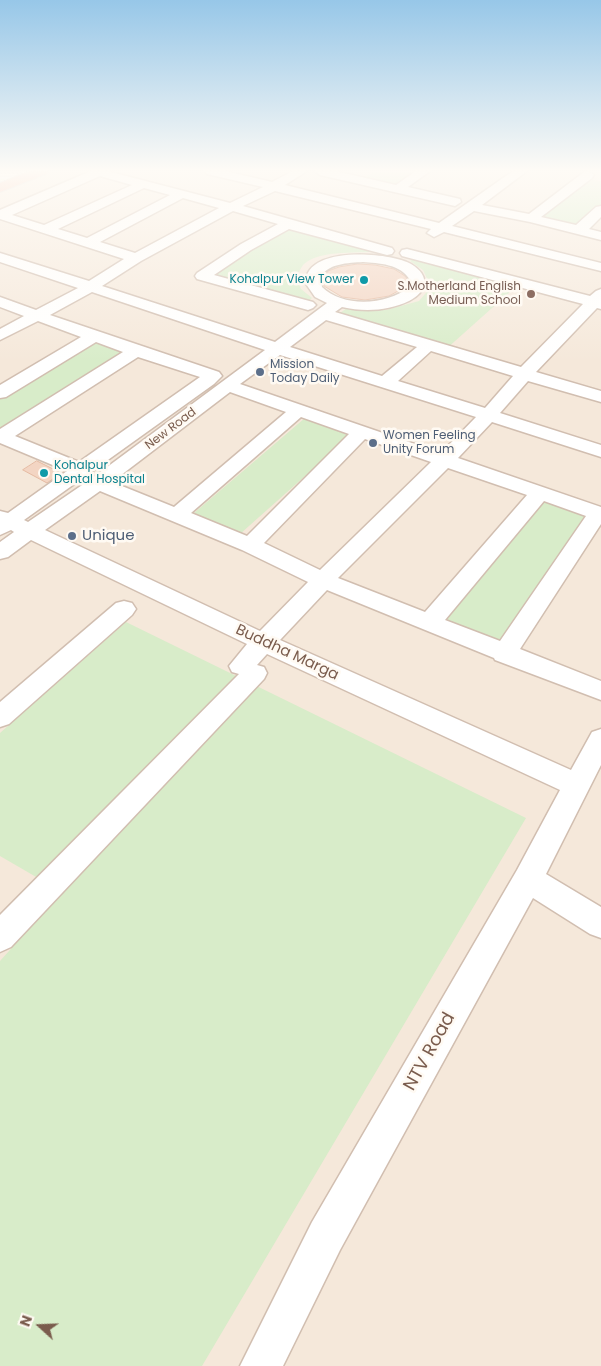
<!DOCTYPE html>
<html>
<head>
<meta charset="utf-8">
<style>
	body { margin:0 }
	#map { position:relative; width:601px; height:1366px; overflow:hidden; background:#fdf6ec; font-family:Poppins,sans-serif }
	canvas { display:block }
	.north { position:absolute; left:15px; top:1301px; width:50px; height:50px; -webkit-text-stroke:4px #fffaf3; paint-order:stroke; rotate:290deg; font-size:14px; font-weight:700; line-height:20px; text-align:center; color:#7a5c4d }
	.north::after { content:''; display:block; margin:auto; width:18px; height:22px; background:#7a5c4d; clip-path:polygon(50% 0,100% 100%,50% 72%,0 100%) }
</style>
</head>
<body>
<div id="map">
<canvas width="601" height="1366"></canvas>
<div class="north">N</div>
</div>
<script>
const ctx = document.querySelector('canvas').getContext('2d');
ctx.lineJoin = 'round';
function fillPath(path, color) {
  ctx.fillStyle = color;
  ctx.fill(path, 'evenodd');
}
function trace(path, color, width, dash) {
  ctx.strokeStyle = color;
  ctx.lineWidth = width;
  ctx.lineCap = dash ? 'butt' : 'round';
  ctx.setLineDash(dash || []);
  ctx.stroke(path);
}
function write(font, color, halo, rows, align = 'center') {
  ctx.font = font + ' Poppins,sans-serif';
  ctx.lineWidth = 5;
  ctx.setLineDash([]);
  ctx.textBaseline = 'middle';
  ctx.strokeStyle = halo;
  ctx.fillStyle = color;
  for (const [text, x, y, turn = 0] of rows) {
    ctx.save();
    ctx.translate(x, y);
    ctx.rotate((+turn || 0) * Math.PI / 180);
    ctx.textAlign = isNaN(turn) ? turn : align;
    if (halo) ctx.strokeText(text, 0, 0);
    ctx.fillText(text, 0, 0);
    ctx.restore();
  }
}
fillPath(new Path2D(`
	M49,171H601V1366H0V192Z`), '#f5e8da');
fillPath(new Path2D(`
	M377,171H417L395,185L365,177Z
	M587,179L601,181V206L577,228L537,217Z
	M289,226L383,251C361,254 321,249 304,264C301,267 298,274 296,278L301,289L312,298L304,304L211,275Z
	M415,256L520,283L445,350L336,316L347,308L386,310L419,301L431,287L423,270L410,261Z
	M90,340L127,354L0,433V395Z
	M305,418L350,436L240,534L194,513Z
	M541,499L589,514L499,648L440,621Z
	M126,622L526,818L202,1366H0V961L62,892L0,856V733Z`), '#d8ecc9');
const building = new Path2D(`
	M358,264L375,265L394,269L405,276L408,280L407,286L389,296L365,300L342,297L324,286L322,279L328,271L339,267Z
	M37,461L61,473L47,483L23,470Z`);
fillPath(building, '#f3d5c3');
trace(building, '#e6bba3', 1);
const minor = new Path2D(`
	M91,171H107L230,203L263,187L207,174L205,171H225L272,182L293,171H307L285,185L439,223L513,171H527L482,205L529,214L584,172L588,171L594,175L592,178L541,217L576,225L596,207L601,206V217L589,229L601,232V240L530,222L474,211L452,226L601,263V271L444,232L434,237L427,233L431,229L275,191L243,206L392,248L394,251L392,254L387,255L289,229L251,250L214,275L313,302L316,305L313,308L308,310L197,279L195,276L197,273L241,244L278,224L233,211L141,261L102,286L275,342L327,303L315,297L306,284C303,245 390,252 411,264C431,276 427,292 409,301C388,311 364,312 342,307L335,312L521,367L583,304L402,256L400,253L402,250L407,249L590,296L596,291L601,289V309L597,308L536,372L601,391V402L528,381L500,413L601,445V457L492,422L458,458L601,507V524L520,649L601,681V700L495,660L494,658L327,590L280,640L571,770L592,732L601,729V765L546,874L601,907V938L590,934L533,898L340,1250L283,1366H240L312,1222L517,870L560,790L267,654L257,665L264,667L267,673L264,679L11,947L0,952V915L239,674L232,672L229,666L247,644L31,540L8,557L0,559V542L14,532L11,530L0,535V511L8,513L67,471L0,443V429L123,352L96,342L6,397L0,398V385L81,337L38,321L0,340V329L24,316L0,307V297L36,310L78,288L0,262V253L89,281L124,259L0,219V210ZM100,176L132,185L44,225L12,215ZM144,188L170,195L87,238L58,229ZM183,198L219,208L135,253L100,242ZM363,262C378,263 401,264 410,280L409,287C388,305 343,308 322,287L320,279C326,263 349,263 363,262ZM92,292L265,350L91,479L28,522L24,520L214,384L222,376L219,372L50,315ZM326,320L417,347L382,376L290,347ZM431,351L513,376L485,408L398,381ZM280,355L476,417L441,453L240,384ZM138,357L200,377L79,462L15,436ZM230,392L286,412L174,507L112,482ZM301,417L349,434L247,536L191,513ZM365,439L431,462L320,570L264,543ZM448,468L527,495L425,612L338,578ZM100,491L242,550L308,582L260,631L45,530ZM544,501L586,516L500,641L445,620Z
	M314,171H335L396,185L416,171H430L408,187L460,199L461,202L455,206L320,175Z
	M124,601L132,603L136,609L132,615L9,724L0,727V702L116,603Z`);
const highway = new Path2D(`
	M30,171H48L46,174L0,192V183Z`);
trace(minor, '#d1beb0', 3);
trace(highway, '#dad1cd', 2);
fillPath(minor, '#fff');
fillPath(highway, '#f7b7a3');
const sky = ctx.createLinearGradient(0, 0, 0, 362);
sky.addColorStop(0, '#97c7e8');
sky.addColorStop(0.47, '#fefbf6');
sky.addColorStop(1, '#fefbf600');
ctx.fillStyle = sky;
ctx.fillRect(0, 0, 601, 362);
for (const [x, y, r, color] of [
	[364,280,5,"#0f9aa8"],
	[531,294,5,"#8d6e63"],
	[260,372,5,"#5c6f8a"],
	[373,443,5,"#5c6f8a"],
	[44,473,5,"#0f9aa8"],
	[72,536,5,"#5c6f8a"]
]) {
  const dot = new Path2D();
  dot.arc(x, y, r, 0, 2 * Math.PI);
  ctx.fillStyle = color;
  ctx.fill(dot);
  trace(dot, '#fffaf3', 2);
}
write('12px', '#0d838f', '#fffaf3', [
	["Kohalpur View Tower",354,280],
	["Kohalpur",54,466,"left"],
	["Dental Hospital",54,480,"left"]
], 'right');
write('12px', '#785e54', '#fffaf3', [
	["S.Motherland English",521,287],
	["Medium School",521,301]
], 'right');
write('12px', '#4e5e75', '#fffaf3', [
	["Mission",270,365],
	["Today Daily",270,379],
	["Women Feeling",383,436],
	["Unity Forum",383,450]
], 'left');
write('12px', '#7a5c4d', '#fffaf3', [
	["New Road",171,429,-37]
]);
write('15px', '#4e5e75', '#fffaf3', [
	["Unique",82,536]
], 'left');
write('15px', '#7a5c4d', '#fffaf3', [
	["Buddha Marga",287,653,25]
]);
write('18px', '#7a5c4d', '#fffaf3', [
	["NTV Road",430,1052,-61]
]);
</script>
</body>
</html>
